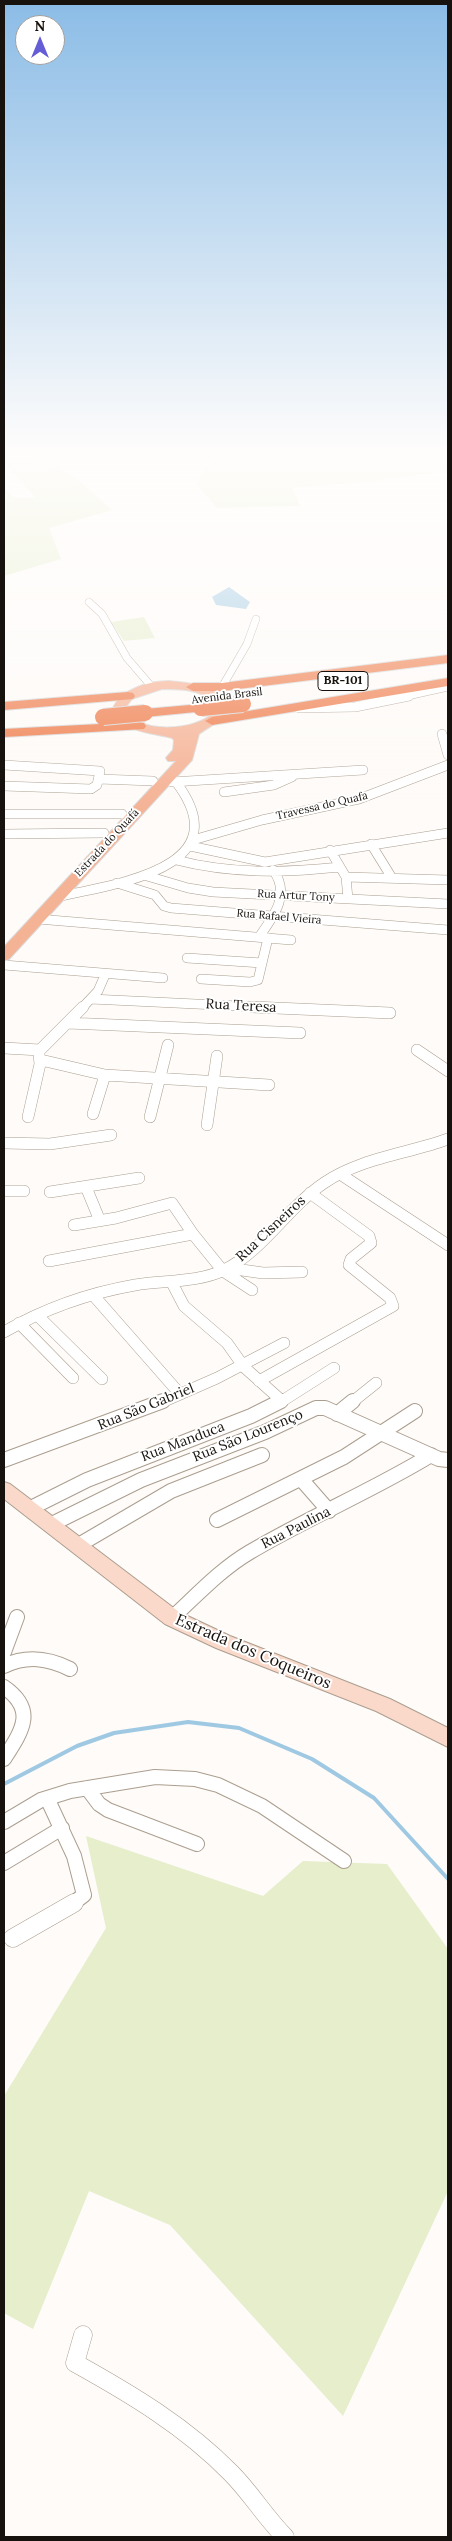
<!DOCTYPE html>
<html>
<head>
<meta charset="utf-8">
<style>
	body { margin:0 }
	#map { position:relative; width:452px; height:2541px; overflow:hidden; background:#fefbf8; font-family:Lora,serif }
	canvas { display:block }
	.frame { position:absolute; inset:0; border:5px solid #17120d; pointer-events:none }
	.north { position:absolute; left:15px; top:15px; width:50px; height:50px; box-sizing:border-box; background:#fff; border:1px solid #a2a09e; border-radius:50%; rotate:0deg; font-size:14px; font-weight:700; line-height:20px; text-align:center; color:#17120d }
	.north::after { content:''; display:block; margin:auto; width:18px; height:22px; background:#655dd6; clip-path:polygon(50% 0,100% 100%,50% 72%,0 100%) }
</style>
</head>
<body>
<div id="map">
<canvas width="452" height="2541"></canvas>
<div class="frame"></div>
<div class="north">N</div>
</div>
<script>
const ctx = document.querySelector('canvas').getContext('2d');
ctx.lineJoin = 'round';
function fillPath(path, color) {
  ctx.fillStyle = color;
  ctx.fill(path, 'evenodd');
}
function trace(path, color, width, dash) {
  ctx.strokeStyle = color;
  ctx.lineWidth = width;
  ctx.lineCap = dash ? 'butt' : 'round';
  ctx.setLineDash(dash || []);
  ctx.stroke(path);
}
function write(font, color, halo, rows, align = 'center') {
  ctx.font = font + ' Lora,serif';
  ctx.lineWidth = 4;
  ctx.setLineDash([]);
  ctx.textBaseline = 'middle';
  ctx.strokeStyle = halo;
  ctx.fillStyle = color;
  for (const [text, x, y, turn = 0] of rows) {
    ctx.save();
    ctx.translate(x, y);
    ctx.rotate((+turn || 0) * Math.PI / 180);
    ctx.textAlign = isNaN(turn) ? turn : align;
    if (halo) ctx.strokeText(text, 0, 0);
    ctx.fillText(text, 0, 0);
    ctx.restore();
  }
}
fillPath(new Path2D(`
	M180,452H448V471L375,481L292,488L300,506L217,508L196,484L211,461Z
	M4,463L54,464L78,480L112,510L49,528L61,559L4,576V487L14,498H36Z
	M144,617L155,638L124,641L111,622Z
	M86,1836L263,1896L303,1861L387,1864L448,1949V2191L343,2416L170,2225L89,2191L33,2329L4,2313V2096L106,1928Z`), '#e6eecc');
fillPath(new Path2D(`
	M229,587L250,602L246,609L216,605L212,597Z`), '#9fc9e3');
trace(new Path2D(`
	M4,1784L77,1746L114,1733L188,1722L239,1728L312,1759L374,1798L448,1879`), '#9fc9e3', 4);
const streetFar4 = new Path2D(`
	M89,602L102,614L127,658L152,687
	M222,687L247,644L256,619
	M403,697L448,687`);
const streetFar3 = new Path2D(`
	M299,708L355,707L409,696
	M442,734L448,755
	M4,765L100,771L97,785L91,789L4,786
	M99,779L153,781
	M172,782L363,770
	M224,792L274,785L292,777
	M4,814H122
	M4,834L104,833
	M193,840L262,820L359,799L448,765
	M371,844L392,878
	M190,846L265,862L448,833
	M330,850L346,877L348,899
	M176,860C231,874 283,873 340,867
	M147,876L188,888L213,892L448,904
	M346,877L448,880
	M117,883L155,895L164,906L171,908L448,930
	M57,897C114,884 242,869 176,782
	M38,919L291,940
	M259,937C274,916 291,894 273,870
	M187,958L262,963
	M4,965L163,978
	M201,979L250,982L258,980L268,938
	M91,999L280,1008
	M82,1008L98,991L105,975`);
const streetFar2 = new Path2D(`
	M253,1007L390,1013
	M68,1023L300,1033
	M4,1048L40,1050
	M40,1050L83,1007
	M417,1050L448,1071
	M41,1060L105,1075L269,1085
	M93,1114L105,1075
	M28,1117L40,1064L39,1054
	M150,1117L168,1045
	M207,1125L217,1056
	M4,1143L50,1144L111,1135
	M340,1174L448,1245
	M86,1187L100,1221
	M4,1191H24
	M50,1192L139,1178
	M74,1225L116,1218L172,1203L193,1234L223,1271L252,1290
	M49,1261L193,1234
	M228,1268L263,1273L302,1272
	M171,1281L184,1306L227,1343L244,1367L282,1401
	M94,1296L180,1394
	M37,1315L102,1379
	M19,1323L73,1378
	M4,1332C44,1309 89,1293 135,1285C164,1280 197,1283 224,1270C264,1250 287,1208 324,1183C360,1158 407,1154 448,1139
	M259,1381L393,1306L390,1298L349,1265L351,1259L371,1243L369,1236L310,1193
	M160,1403L217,1378L284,1343
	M279,1403L334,1368
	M351,1403L376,1383`);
const streetFar1 = new Path2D(`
	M337,1414L353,1401
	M4,1460L163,1401
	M301,1479L329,1511
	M29,1509L87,1480L251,1416L281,1401
	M217,1520L344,1457L415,1411
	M50,1525L141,1480L265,1432L316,1408H325L439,1459L448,1460
	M77,1546L171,1491L262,1455
	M172,1618C197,1595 221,1569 250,1552C309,1517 372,1491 431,1455
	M4,1652L17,1617
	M4,1666C27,1655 48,1658 70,1669
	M4,1687C37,1710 22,1731 4,1759
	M87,1788L99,1804L108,1810L197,1844
	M47,1798L74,1856L84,1895L72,1904
	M4,1822L41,1800L70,1791L155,1777L195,1779L218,1785L262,1806L344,1861
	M4,1863L62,1828`);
const street = new Path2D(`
	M13,1938L74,1903
	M83,2335L75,2363C131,2394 186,2427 231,2473C251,2493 265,2517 285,2537`);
const secondary = new Path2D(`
	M4,1482L10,1484L179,1612L230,1636L390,1699L448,1728V1747L376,1711L216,1648L165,1624L4,1499Z`);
const primary = new Path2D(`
	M169,681C190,683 216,684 227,705C224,722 212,724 199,734L192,760L9,959L4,961V947L176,761H168L166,758L173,750L174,740L172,738C151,732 121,733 113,708C121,689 149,681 169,681ZM162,689C178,689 206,689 214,705L213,713C196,731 135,735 125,708L132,699Z`);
const highway = new Path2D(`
	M448,655V663L222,691H193L186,687L193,683H222Z
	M448,678V686L212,725L205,721L212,717Z
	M128,692L133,693L135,696L133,699L4,710V702Z
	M201,704L206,705L208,708L206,711L145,717L138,713L145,709Z
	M139,722L144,723L146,726L144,729L4,737V729Z`);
trace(streetFar4, '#ab9e8f', 8);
trace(streetFar3, '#ab9e8f', 10);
trace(streetFar2, '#ab9e8f', 12);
trace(streetFar1, '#ab9e8f', 16);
trace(street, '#ab9e8f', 19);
trace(secondary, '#ab9e8f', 2);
trace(primary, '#dad9d8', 2);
trace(highway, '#dad9d8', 2);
trace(streetFar4, '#fff', 7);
trace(streetFar3, '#fff', 9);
trace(streetFar2, '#fff', 11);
trace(streetFar1, '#fff', 14);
trace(street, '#fff', 18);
fillPath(secondary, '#fad9ca');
fillPath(primary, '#f5b396');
fillPath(highway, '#ef8050');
const highwayBridge = new Path2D(`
	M201,708L243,704
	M103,717L145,713`);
trace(highwayBridge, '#dad9d8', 18, []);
trace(highwayBridge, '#ef8050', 16);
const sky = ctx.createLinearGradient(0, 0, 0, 808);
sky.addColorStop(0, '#8bbce6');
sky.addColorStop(0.56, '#fffdfc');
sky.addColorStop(1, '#fffdfc00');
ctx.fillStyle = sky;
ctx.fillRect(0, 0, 452, 808);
write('11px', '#17120d', '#fff', [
	["Avenida Brasil",227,696,-7],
	["Travessa do Quafa",322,806,-13],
	["Estrada do Quafá",107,843,-47],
	["Rua Artur Tony",296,896,3],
	["Rua Rafael Vieira",279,917,5]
]);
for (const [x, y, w] of [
	[343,681,50]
]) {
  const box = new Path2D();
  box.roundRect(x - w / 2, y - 9.5, w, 19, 4);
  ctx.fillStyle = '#fff';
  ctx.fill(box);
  trace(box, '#17120d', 1);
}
write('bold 12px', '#17120d', null, [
	["BR-101",343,681]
]);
write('14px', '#17120d', '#fff', [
	["Rua Teresa",241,1006,3],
	["Rua Cisneiros",271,1229,-43],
	["Rua São Gabriel",146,1407,-22],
	["Rua São Lourenço",248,1436,-22],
	["Rua Manduca",183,1442,-21],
	["Rua Paulina",296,1528,-27]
]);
write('16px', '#17120d', '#fff', [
	["Estrada dos Coqueiros",253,1652,23]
]);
</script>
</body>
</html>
